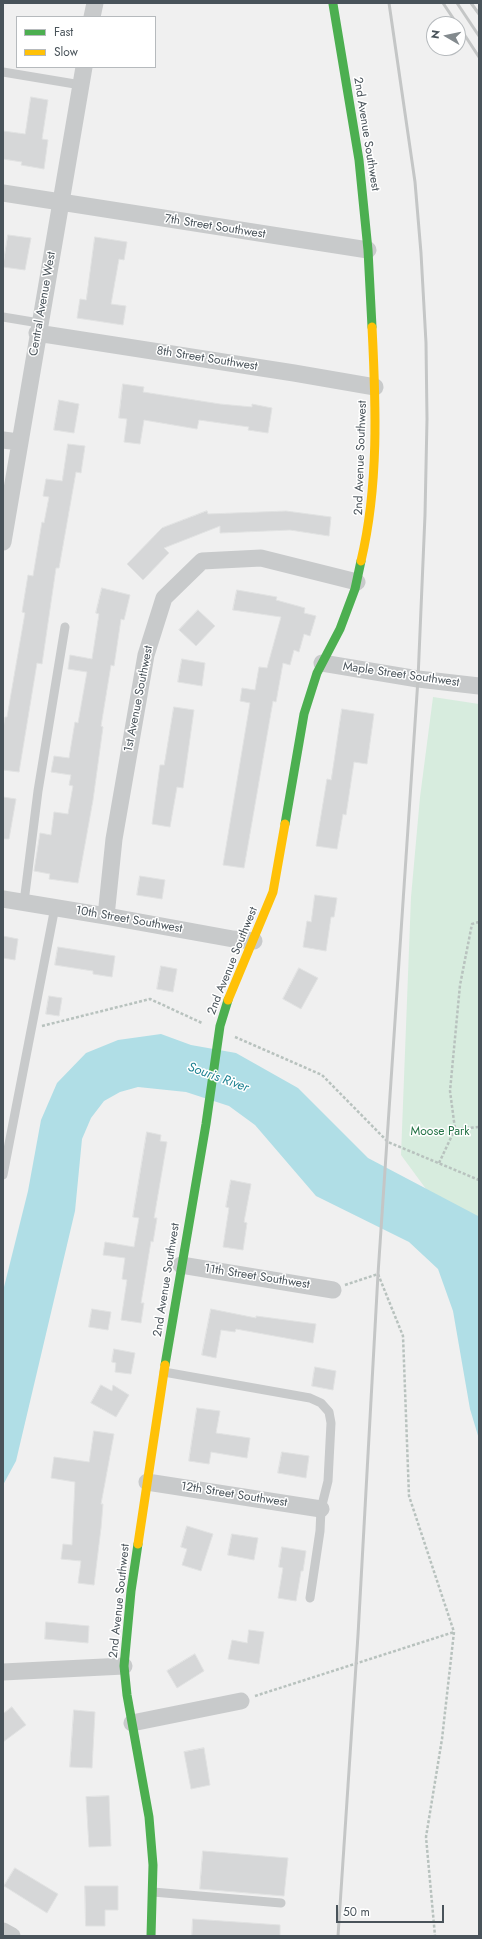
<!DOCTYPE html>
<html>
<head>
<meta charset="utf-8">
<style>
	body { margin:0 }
	#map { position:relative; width:482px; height:1939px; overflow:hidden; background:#f0f0f0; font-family:Jost,sans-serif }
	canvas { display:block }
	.frame { position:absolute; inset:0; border:4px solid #49535a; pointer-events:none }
	.legend { position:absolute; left:16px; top:16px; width:140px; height:52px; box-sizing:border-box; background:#fff; border:1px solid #b6babd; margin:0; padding:5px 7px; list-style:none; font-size:12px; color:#49535a }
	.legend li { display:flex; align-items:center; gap:8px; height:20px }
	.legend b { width:20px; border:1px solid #b6babd }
	.north { position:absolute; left:426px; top:16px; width:40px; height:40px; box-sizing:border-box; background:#fff; border:1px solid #b6babd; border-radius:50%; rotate:279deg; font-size:11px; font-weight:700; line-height:16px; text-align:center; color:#49535a }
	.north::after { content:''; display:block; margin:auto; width:14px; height:18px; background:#838a8e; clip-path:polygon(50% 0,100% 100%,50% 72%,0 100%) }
	.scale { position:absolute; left:336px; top:1905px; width:108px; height:18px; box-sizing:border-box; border:2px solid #49535a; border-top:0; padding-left:5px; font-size:12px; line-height:14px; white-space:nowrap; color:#49535a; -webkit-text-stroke:3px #fff; paint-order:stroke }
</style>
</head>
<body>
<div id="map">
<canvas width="482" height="1939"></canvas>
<div class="frame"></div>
<ul class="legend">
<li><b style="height:5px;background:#4caf50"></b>Fast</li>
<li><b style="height:5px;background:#ffc107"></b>Slow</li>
</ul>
<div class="north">N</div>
<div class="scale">50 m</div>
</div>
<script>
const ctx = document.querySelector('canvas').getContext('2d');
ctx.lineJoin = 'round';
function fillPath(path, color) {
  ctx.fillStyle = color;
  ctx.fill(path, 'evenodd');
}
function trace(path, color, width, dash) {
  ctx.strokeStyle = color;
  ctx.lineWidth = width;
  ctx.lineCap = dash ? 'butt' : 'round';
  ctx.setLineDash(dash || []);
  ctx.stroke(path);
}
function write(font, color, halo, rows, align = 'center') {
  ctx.font = font + ' Jost,sans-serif';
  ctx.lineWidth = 3;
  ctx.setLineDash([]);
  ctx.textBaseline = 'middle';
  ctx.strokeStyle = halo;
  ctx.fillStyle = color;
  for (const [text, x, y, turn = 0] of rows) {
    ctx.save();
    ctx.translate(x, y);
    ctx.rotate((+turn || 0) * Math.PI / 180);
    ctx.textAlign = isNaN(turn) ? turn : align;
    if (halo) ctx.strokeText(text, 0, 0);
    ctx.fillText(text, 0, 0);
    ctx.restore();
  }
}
fillPath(new Path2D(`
	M433,697L479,704V1261L401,1155L411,897L420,797Z`), '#d7ecde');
fillPath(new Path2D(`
	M161,1034L191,1045L236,1053L298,1088L368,1158L478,1216L479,1439L470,1409L453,1311L438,1269L409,1242L316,1196L255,1125L229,1106L186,1092L138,1087L120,1092L104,1101L91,1118L82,1139L75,1211L16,1461L3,1485V1291L28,1191L41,1120L57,1083L86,1053L118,1040Z`), '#b0dee6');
const building = new Path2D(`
	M31,97L48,100L42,139L48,140L44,169L21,165L22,162L3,159V131L25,134Z
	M8,235L31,238L25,270L3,267Z
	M95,237L127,242L124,260L119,259L111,304L126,306L123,325L77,318L80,299L86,300Z
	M123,384L144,387L143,392L220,404L252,407V404L272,408L268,433L248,430L249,427L199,420L197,429L144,420L140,444L124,442L127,419L119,418Z
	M59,400L79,404L74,433L54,430Z
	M68,444L85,446L81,473L76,472L59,568H56L42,664L37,663L19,772L3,770V729L5,717H7L25,613L22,612L28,575L33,576L42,522L44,523L49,497L43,496L46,479L62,481Z
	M207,511L208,514L286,511L331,517L329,536L290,530L220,533V526L164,548L169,553L143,580L127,564L162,528Z
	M102,588L130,595L124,620L121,619L114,666L111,665L101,726L103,727L93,800L78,883L49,879L50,874L34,871L40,833L51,835L54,812L68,814L73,786L69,785L71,775L51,772L54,756L69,758L75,722L78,723L87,672L68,669L70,655L92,659L99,614L96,613Z
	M237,590L277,597L276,600L305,608L304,613L316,616L310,636L304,634L299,652L294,650L290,665L283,663L276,702L273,701L244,868L223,865L250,703L240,701L242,688L255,690L259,667L267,668L281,617L233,610Z
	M198,610L215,626L196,646L179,630Z
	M182,659L205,663L202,686L178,682Z
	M174,707L194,710L183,788L177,787L170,827L152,824L160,765H164Z
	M342,709L374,714L367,764L354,762L346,815L343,814L337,849L316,846L327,779L331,780Z
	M3,797L16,799L9,839H3Z
	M140,876L165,880L162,899L137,895Z
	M315,895L337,898L334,917H331L326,951L303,947L307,921L311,922Z
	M3,936L18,939L15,960L3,958Z
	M58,947L115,956L112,977L93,974V971L55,965Z
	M161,966L177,969L173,992L157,989Z
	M299,968L318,978L301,1009L283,999Z
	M49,996L62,998L59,1016L46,1014Z
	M147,1132L161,1135L160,1141L167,1142L154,1218H157L153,1242L151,1241L141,1303H144L141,1323L121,1320L127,1280L122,1279L125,1258L103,1255L105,1242L134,1247L139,1218L133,1217Z
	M231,1180L251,1184L244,1222L247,1223L243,1250L223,1247L229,1208L226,1207Z
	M92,1309L111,1312L108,1330L89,1327Z
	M211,1309L256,1318V1316L316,1324L313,1343L236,1329L235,1332L221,1330L216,1358L202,1355Z
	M114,1349L135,1353L131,1374L115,1372L116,1363L112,1362Z
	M315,1367L336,1371L333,1390L312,1386Z
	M101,1385L112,1391L113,1385L129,1395L116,1417L91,1403Z
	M197,1408L220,1411L216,1433L250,1438L247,1458L211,1452L209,1464L189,1461Z
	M94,1431L114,1434L101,1504H103L101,1528L94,1585L78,1583L81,1561L61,1559L63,1544L72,1545L75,1482L51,1478L54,1457L89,1462Z
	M282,1452L309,1456L306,1478L278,1473Z
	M187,1526L213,1534L201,1571L182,1565L187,1549L181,1547Z
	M232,1534L258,1538L254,1560L228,1555Z
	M282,1547L306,1551L303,1571H301L296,1601L278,1598L283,1568L279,1567Z
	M46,1622L89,1626L88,1643L45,1639Z
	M249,1630L264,1632L259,1664L228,1659L232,1640L247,1643Z
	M195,1654L204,1671L177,1688L167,1671Z
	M12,1707L26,1725L3,1742V1714Z
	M74,1710L95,1712L92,1768L70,1767Z
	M204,1748L210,1785L191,1789L184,1752Z
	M109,1796L111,1846L89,1847L86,1797Z
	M203,1851L288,1858L284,1896L200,1889Z
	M15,1868L58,1894L47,1913L4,1886Z
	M85,1886H118V1910H105V1926H86Z
	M193,1919L280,1925V1936H192Z`);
fillPath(building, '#d6d7d8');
trace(building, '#e1e2e2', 1);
trace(new Path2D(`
	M479,922L472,924L460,985L450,1091L455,1129L479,1127
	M42,1026L150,999L202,1023
	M235,1037L322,1075L388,1142L479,1180
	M439,1163L455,1129
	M345,1285L378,1274L403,1336L409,1496L454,1632L442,1739L426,1837L435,1936
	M255,1696L454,1632`), '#b8c2be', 2.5, [3, 2]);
trace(new Path2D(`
	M3,72L81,85
	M3,317L39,323
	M24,902L38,791L65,627
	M3,1175L55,907
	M164,1372L310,1398L321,1403L329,1412L331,1423L328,1481L321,1509L320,1531L310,1598
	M153,1892L281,1903`), '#c8cacb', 9);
trace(new Path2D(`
	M92,17L95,3
	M3,193L368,250
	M37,333L294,373L375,387
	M3,440L19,442
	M3,542L84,67
	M322,663L418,679L479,686
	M3,899L106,916L233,939L254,941
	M106,916L114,839L146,655L164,598L202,561L261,558L357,582
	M181,1265L333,1290
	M147,1482L321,1509
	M3,1672L124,1666
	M132,1723L241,1701
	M3,1931L12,1936`), '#c8cacb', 17);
trace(new Path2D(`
	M333,4L359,160L368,250L372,327
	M285,824L304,714L317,673L340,629L355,589L361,561
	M165,1365L206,1124L220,1026L228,1000
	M138,1544L131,1591L124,1666L127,1695L149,1817L153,1865L151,1936`), '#4caf50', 9);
trace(new Path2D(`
	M361,561C379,485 376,405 372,327
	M228,1000L273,892L285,824
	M138,1544L165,1365`), '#ffc107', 9);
trace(new Path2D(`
	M443,3L457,24
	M457,3L479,36
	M471,3L479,14
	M458,25L479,57
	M338,1936L358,1635L378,1274L418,679L425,515L427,419L426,343L421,253L415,182L389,3`), '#c4c6c6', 3);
write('12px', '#49535a', '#fff', [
	["2nd Avenue Southwest",366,134,81],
	["7th Street Southwest",215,227,9],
	["Central Avenue West",43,304,-80],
	["8th Street Southwest",207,359,9],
	["2nd Avenue Southwest",361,458,-88],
	["Maple Street Southwest",401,675,8],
	["1st Avenue Southwest",139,699,-79],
	["10th Street Southwest",129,920,10],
	["2nd Avenue Southwest",233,961,-68],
	["11th Street Southwest",257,1277,9],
	["2nd Avenue Southwest",167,1280,-81],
	["12th Street Southwest",234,1495,9],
	["2nd Avenue Southwest",120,1601,-84]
]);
write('12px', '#237245', '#fff', [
	["Moose Park",440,1132]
]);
write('italic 13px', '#1d8191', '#fff', [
	["Souris River",218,1078,20]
]);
</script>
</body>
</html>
